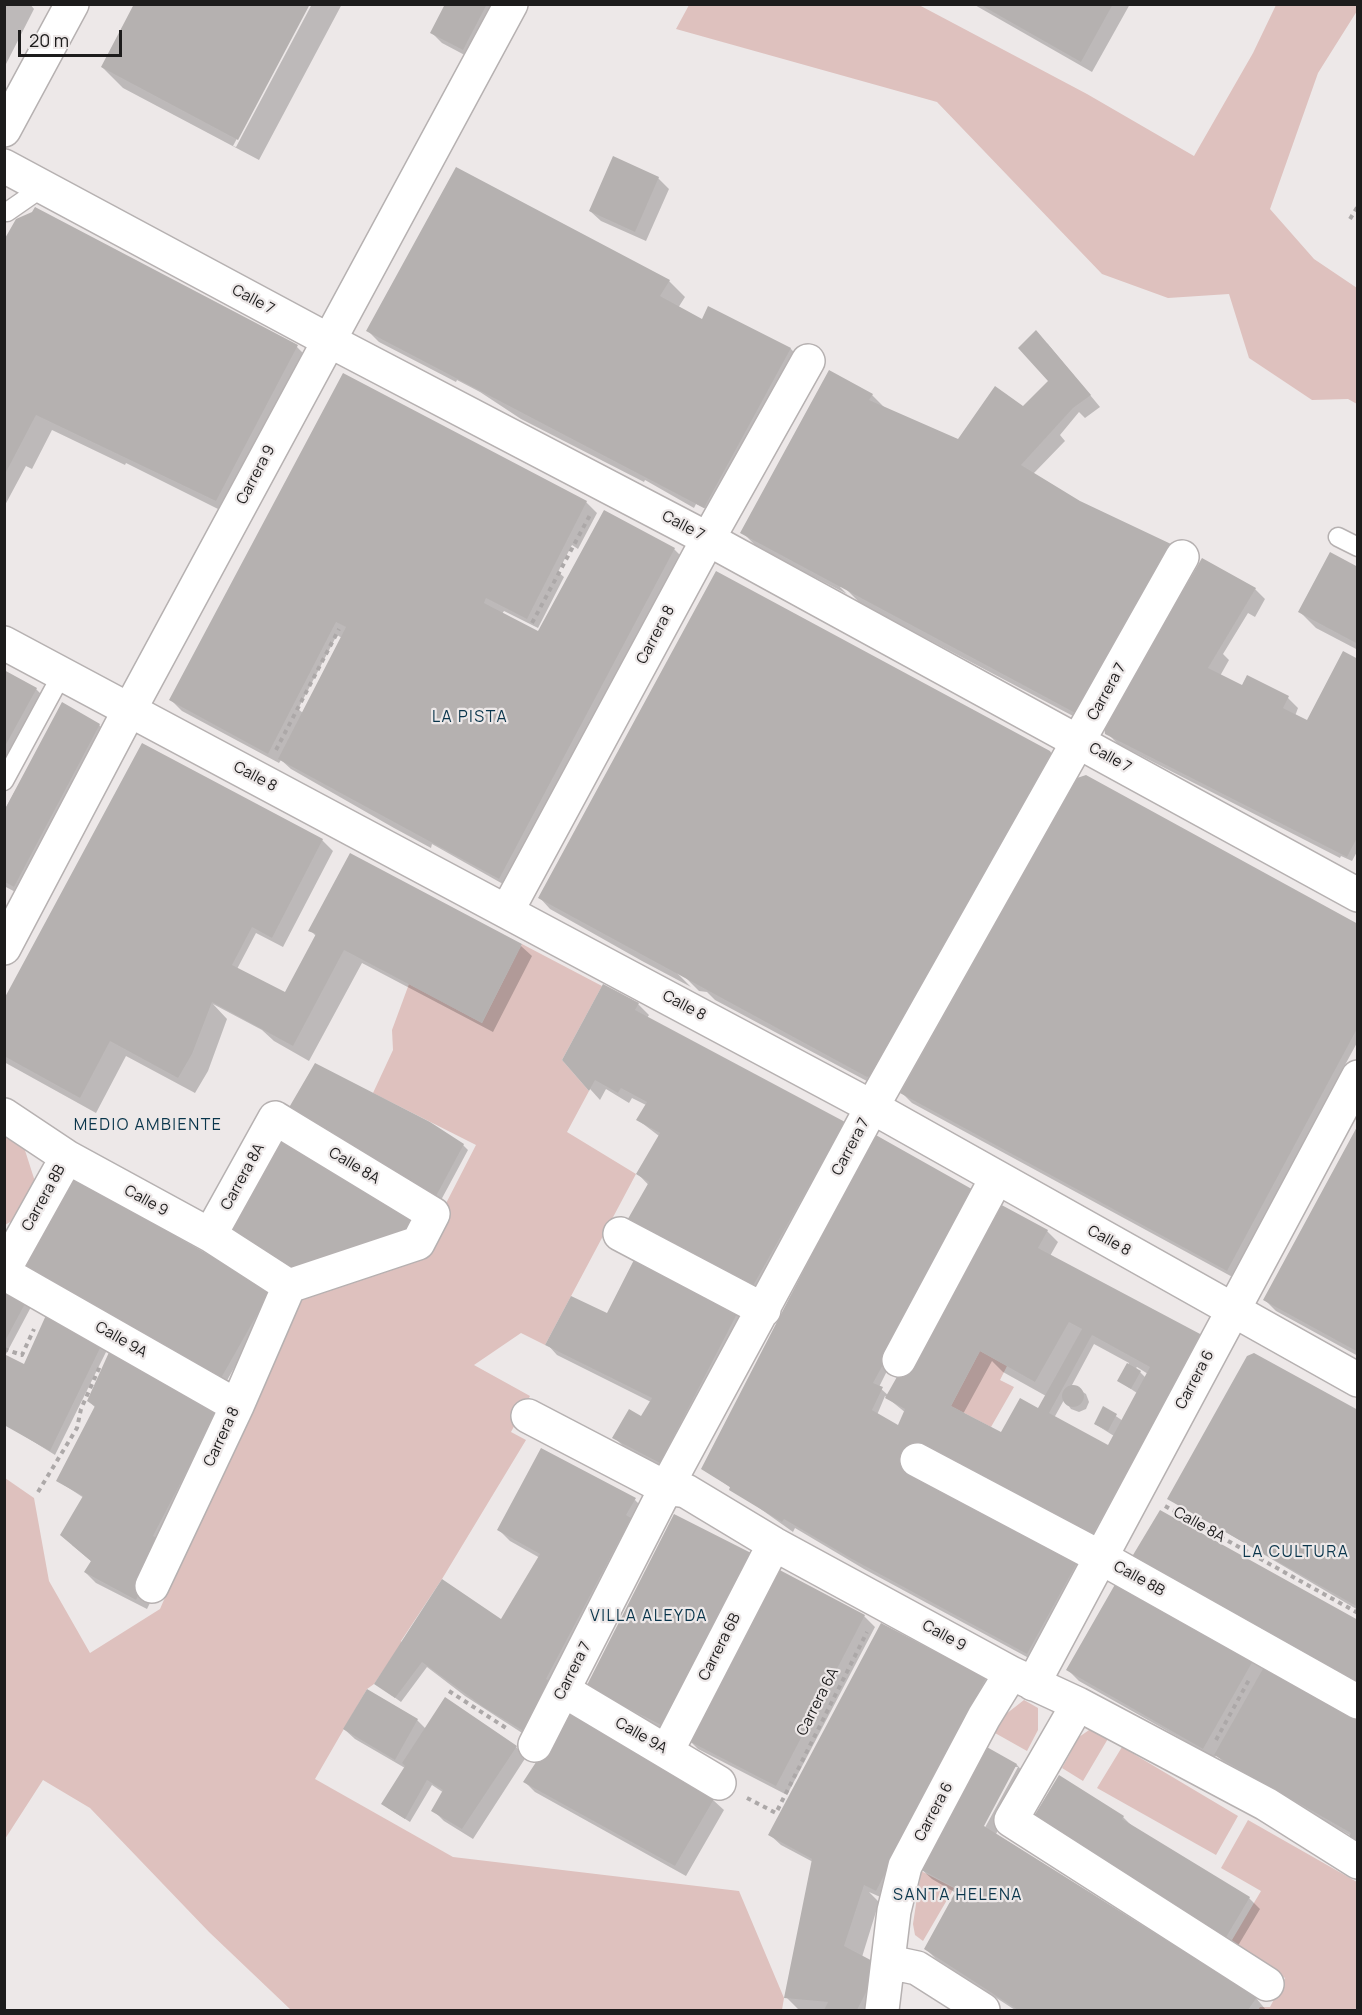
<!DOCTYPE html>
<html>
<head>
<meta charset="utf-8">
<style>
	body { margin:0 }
	#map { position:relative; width:1362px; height:2015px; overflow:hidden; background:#ede8e8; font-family:Manrope,sans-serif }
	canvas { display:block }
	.frame { position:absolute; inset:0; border:6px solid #1d1c1c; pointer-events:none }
	.scale { position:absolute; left:18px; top:30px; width:104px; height:27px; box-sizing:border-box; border:3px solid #1d1c1c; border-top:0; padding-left:8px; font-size:18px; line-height:21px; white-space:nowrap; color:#1d1c1c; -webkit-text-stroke:4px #ede8e8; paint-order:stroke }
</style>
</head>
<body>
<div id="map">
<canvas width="1362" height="2015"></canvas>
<div class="frame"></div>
<div class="scale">20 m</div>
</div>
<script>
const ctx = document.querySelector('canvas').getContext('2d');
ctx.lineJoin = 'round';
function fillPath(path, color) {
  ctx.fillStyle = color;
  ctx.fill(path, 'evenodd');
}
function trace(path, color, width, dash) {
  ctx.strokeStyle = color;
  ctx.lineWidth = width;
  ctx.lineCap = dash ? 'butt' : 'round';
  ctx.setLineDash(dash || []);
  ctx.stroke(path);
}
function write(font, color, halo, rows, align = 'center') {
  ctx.font = font + ' Manrope,sans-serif';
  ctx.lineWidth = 4.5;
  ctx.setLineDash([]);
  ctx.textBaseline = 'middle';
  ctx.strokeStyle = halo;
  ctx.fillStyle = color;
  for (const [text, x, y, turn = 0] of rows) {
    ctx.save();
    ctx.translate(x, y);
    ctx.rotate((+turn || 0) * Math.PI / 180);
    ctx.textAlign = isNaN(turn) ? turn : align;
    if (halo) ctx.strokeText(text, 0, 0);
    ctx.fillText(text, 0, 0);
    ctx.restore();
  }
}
fillPath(new Path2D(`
	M689,5H919L1087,94L1194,156L1253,53L1276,5H1357V11L1318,73L1270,209L1314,259L1357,288V404L1348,399L1312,400L1249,358L1229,294L1168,298L1102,274L937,102L676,29Z
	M522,944L602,986L562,1060L589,1091L567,1132L636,1174L545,1345L521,1333L474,1365L530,1396L511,1432L526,1440L442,1579L401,1641L402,1643L374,1684L367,1689L315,1779L453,1857L739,1891L784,1998L782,2010H291L209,1932L90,1808L43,1780L5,1839V1478L34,1498L49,1581L90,1653L160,1609L247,1409L298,1302L422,1250L476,1145L373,1093L393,1050L392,1030L409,984L482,1023Z
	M4,1129L22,1141L39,1194L24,1214L5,1225Z
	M980,1351L1007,1366L1000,1380L1014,1387L991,1427L951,1406Z
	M1024,1700L1038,1708V1730L1027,1751L995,1733L1006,1714Z
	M1092,1728L1109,1737L1083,1781L1062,1768L1079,1737Z
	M1122,1747L1238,1816L1216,1855L1097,1788Z
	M1248,1820L1357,1882V2010H1258L1260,2007H1270L1285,1978L1235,1946L1232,1940L1261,1891L1221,1868Z
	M921,1871L954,1888L923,1941L915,1935L913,1924Z`), '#dec1be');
fillPath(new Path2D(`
	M4,4H30L34,9L4,68Z
	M308,4L233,146L236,147L312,4H342L259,160L123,88L102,67Z
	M447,4H503L474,60L442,43L432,33Z
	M973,4H1130L1092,72Z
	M658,178L669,189L646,241L601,221L590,211Z
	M4,243L297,347L307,357L232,516L126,463L125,465L52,430L32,469L26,466L4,507Z
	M669,281L685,297L678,308L702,321L709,308L791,349L801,360L710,511L696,504L694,508L645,480L644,482L521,419L480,392L457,380L456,382L379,342L368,331Z
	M1047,343L1100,407L1085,418L1079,412L1060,435L1065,441L1033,474L1079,502L1170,546L1180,556L1090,725L861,604L844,587H840L847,594L758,548L742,532L830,372L872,395L886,409L959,440L1024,408L1063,400Z
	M586,502L597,513L578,549L572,545L558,572L564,577L538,628L504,611L502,614L539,633L604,512L674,549L685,560L510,888L432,844L431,848L394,828L291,769L281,760L279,763L182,711L171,700ZM337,635L342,638L303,713L298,709Z
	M1358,568V650L1316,628L1300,612Z
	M716,573L878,1087L715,1000L707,992L699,991L678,970L676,972L691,987L642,961L550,909L540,898Z
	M1255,589L1265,599L1255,617L1248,613L1223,654L1229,660L1220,676L1243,687L1288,698L1298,708L1295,716L1307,722L1358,660V850L1352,861L1341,856L1340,858L1118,744L1107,733Z
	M4,672L36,689L47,700L4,761Z
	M63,704L99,725L110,736L25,897L4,886V811Z
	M322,840L333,851L283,947L256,933L237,969L286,994L316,936L310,930L350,855L521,946L532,956L493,1032L362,963L309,1061L274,1041L262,1030L213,1004L227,1019L208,1071L195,1093L126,1056L96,1113L4,1062V1003Z
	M1358,926V1041L1345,1065L1351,1070L1238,1280L912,1103L902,1093Z
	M604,986L638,1004L649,1015L647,1018L844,1124L766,1308L638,1174L659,1136L638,1120L646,1105L632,1098L629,1103L606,1089L600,1100L564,1060Z
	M1358,1128V1356L1276,1311L1265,1300Z
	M875,1136L890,1365L879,1387L889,1396L1047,1231L1058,1242L1050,1256L1201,1337L1101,1552L1077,1561L1088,1572L1038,1663L864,1569L795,1528L793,1532L703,1468ZM1094,1344L1129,1363L1119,1381L1137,1393L1123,1421L1104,1408L1095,1424L1114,1436L1109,1447L1054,1418L1064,1400L1071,1409L1079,1412L1086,1409L1089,1402L1086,1394L1072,1385ZM992,1361L1003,1372L1046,1396L1039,1410L1007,1437L963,1414ZM1137,1367L1148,1374L1146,1378L1136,1368ZM885,1396L906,1413L899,1427L877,1415Z
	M463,1145L468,1150L440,1202L428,1194Z
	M637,1256L750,1320L671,1473L625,1448L614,1437L642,1418L651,1402L557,1355L547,1344L608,1315Z
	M20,1277L275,1296L221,1391Z
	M4,1290L31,1307L5,1356L24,1366L48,1315L107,1350L55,1455L5,1424Z
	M88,1401L220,1414L174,1554L147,1609L96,1583L85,1572L92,1562L72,1545L84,1498L58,1481L96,1408Z
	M1358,1412V1610L1168,1498Z
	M635,1500L645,1510L536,1742L465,1696L427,1667L401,1702L376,1684L501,1621L540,1558L510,1541L499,1530Z
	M1122,1576L1358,1711L1351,1836L1227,1765L1216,1755L1215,1758L1079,1681L1068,1670Z
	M864,1616L875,1627L787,1795L698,1749L687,1738Z
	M622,1621L678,1738L599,1697Z
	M985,1679L996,1690L887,1900L869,1892L879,1902L862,1957L873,2010H799L786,1997L813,1862L781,1845L770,1835Z
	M417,1720L426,1729L516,1747L526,1757L473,1839L444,1821L433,1810L444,1793L432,1785L410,1822L388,1808L383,1803L405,1768L355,1739L344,1729Z
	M985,1748L1017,1765L1027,1776L996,1834L1256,1998L1266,2010H1015L936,1959L926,1949L956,1893L932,1879L921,1869ZM1014,1767H1018L982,1833L980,1832Z
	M1059,1777L1123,1817L1134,1828L1249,1898L1260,1909L1236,1949Z
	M525,1782L713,1800L724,1810L686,1876L535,1792Z`), '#0003');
fillPath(new Path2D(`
	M134,4H310L238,140L101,67Z
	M445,4H487L463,50L430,33Z
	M979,4H1113L1081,62Z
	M613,156L659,177L635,232L589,211Z
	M456,167L670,280L660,296L702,319L708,306L791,348L704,508L366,331Z
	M35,207L298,345L216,501L36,415L4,476V240L16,219L32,212Z
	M1036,330L1091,395L1073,408L1021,465L1080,501L1171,544L1079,715L740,533L829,370L873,394L869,400L958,439L995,386L1023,406L1048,381L1018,348Z
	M343,373L587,501L527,619L486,598L484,603L538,631L604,510L675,548L499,879L278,759L346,627L336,622L268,754L169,700Z
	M1330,552L1358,567V644L1298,612Z
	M1202,558L1256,588L1208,668L1242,685L1247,675L1289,696L1283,708L1307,720L1343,651L1358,659V836L1347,857L1105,734L1104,726Z
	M716,571L1050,751L1054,758L873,1075L867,1077L538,898Z
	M4,670L37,688L4,748Z
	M62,702L100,724L14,887L5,882V809Z
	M142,743L323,839L272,938L252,927L232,965L285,992L316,934L308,931L350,853L522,944L482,1023L344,950L293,1046L212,1002L192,1054L178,1078L110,1041L80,1098L4,1056V999Z
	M1086,775L1358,924V1027L1227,1271L900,1093L1077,778Z
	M603,984L639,1003L635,1010L845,1122L749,1293L625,1224L649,1182L636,1174L660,1133L636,1120L647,1102L621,1088L618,1093L595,1080L589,1091L562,1060Z
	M315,1063L430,1122L464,1144L435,1198L287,1111Z
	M1358,1125V1352L1263,1300Z
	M874,1134L977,1192L873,1383L883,1387L872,1410L898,1425L905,1409L885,1398L996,1202L1048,1230L1038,1248L1202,1335L1027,1654L852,1559L784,1519L782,1522L729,1490L730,1487L701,1469ZM1069,1322L1082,1329L1038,1408L1020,1398L1001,1432L951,1406L980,1351L1035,1382ZM1092,1335L1150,1367L1108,1445L1049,1413Z
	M280,1136L423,1219L412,1238L301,1275L226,1235Z
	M68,1175L271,1290L216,1387L13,1273Z
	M637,1254L740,1308L660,1463L612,1438L629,1409L641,1416L652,1398L545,1345L571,1296L607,1313Z
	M4,1288L27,1300L4,1343Z
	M47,1313L102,1344L50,1451L4,1425V1354L24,1364Z
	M110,1350L221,1413L197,1464L192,1461L153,1536L164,1542L136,1600L84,1572L91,1561L60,1535L83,1496L56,1481L95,1406L87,1401Z
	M1254,1353L1358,1410V1607L1167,1499L1247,1356Z
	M1127,1363L1141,1371L1131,1389L1117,1381Z
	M1062 1396a11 11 0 1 1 22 0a11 11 0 1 1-22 0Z
	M1103,1406L1117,1414L1108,1431L1094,1424Z
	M541,1448L636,1498L626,1515L631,1518L546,1679L552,1682L525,1732L485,1708L422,1662L395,1698L374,1684L442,1579L501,1619L540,1554L497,1530Z
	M1160,1510L1358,1620V1689L1130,1560Z
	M674,1514L755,1555L667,1728L586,1687Z
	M774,1567L865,1615L776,1786L685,1739Z
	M1121,1574L1258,1652L1203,1749L1066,1670Z
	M881,1623L986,1678L876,1891L864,1885L844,1946L880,1965L857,2010H824L828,2002L784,1998L812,1859L768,1835Z
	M1269,1658L1358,1709V1845L1348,1839L1351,1833L1214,1755Z
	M367,1689L418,1719L395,1760L343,1729Z
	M445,1697L517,1746L462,1829L431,1811L443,1790L427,1780L405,1819L381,1804L405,1766L402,1763Z
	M569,1712L714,1799L675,1866L523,1782Z
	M985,1746L1017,1764L984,1826L1257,1997L1248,2010H1018L924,1949L957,1889L920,1869Z
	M1059,1775L1124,1816L1122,1819L1250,1897L1225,1939L1031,1821Z`), '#b5b1b0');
const service = new Path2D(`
	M4,211L7,212L43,187
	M1338,537L1358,547
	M4,781L62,674`);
const minor = new Path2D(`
	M4,130L72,4
	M507,911L708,539L808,361
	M4,948L130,709
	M4,1115L67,1157L210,1235L289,1286
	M620,1234L764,1310
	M210,1235L275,1118L433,1214L418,1243L289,1286
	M4,1270L67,1157
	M4,1273L237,1406
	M899,1360L996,1179
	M528,1416L666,1488L686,1491L774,1544L1011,1673L1078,1704L1266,1804L1358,1862
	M917,1460L1100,1557L1358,1702
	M152,1586L237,1406L289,1286
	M1033,1684L1358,1077
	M563,1690L719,1783
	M1078,1704L1011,1820L1267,1984
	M535,1745L666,1488L872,1107L1182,557
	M667,1751L774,1544
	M889,1962L917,1968L983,2010
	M882,2010L894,1911L905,1866L984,1717L1011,1673`);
const tertiary = new Path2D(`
	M130,709L511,4`);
const secondary = new Path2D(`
	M4,166L328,340L708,539L1358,895
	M4,643L872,1107L1358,1380`);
trace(service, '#b6b1b1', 21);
trace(minor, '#b6b1b1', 36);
trace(tertiary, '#b6b1b1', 36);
trace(secondary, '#b6b1b1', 36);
trace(new Path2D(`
	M1350,219L1358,206
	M532,623L590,515
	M276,750L339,629
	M4,1349L22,1355L34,1329
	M38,1492L77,1428L81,1409L100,1366
	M1165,1506L1358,1613
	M449,1691L506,1728
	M1216,1740L1250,1678
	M747,1798L776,1813L867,1632`), '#aca8a8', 4, [4.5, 4.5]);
trace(service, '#fff', 18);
trace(minor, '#fff', 33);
trace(tertiary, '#fff', 33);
trace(secondary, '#fff', 33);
write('15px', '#1d1c1c', '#ede8e8', [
	["Calle 7",253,300,28],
	["Carrera 9",256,475,-62],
	["Calle 7",683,526,28],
	["Carrera 8",656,635,-62],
	["Carrera 7",1107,692,-61],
	["Calle 7",1110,758,29],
	["Calle 8",255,777,28],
	["Calle 8",684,1006,28],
	["Carrera 7",851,1147,-62],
	["Calle 8A",354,1166,31],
	["Carrera 8A",243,1177,-61],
	["Carrera 8B",44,1198,-61],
	["Calle 9",146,1201,29],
	["Calle 8",1109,1241,29],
	["Calle 9A",121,1340,30],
	["Carrera 6",1195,1380,-62],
	["Carrera 8",222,1437,-65],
	["Calle 8A",1199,1525,29],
	["Calle 8B",1139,1579,29],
	["Calle 9",944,1636,29],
	["Carrera 6B",720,1647,-63],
	["Carrera 7",573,1671,-63],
	["Carrera 6A",818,1702,-63],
	["Calle 9A",641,1736,30],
	["Carrera 6",934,1812,-62]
]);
ctx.letterSpacing = '1.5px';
write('16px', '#09354b', '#ede8e8', [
	["LA PISTA",470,718],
	["MEDIO AMBIENTE",148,1126],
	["LA CULTURA",1296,1553],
	["VILLA ALEYDA",649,1617],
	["SANTA HELENA",958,1896]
]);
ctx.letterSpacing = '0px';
</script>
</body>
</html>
